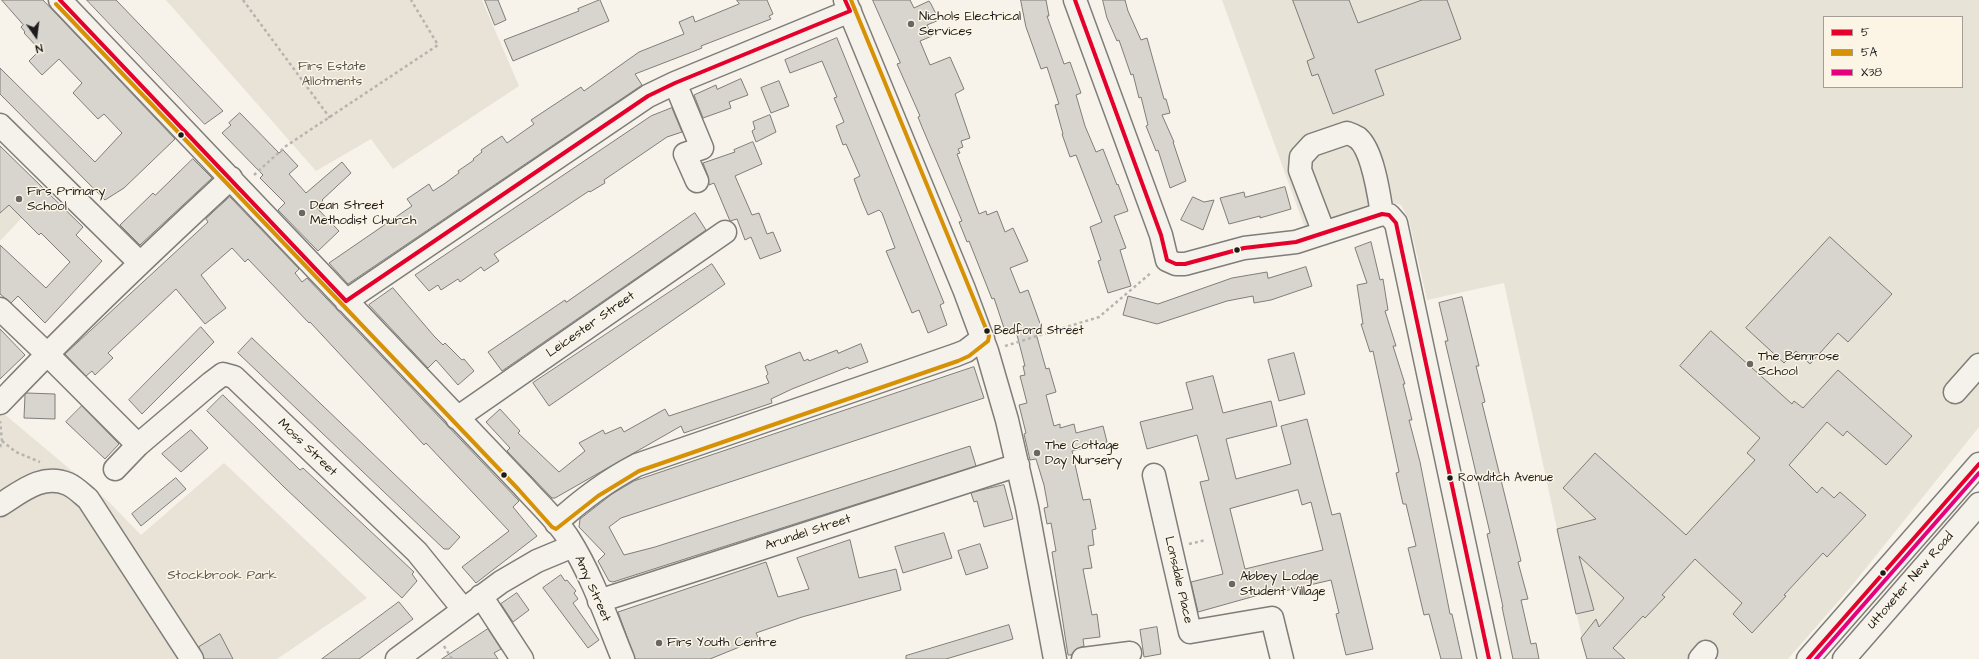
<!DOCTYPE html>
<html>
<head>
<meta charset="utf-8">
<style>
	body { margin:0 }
	#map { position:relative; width:1979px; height:659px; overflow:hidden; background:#f7f3ea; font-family:"Architects Daughter",sans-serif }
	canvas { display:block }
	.legend { position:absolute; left:1823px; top:16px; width:140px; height:72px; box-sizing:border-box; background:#fcf5e5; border:1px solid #a29e95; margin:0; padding:5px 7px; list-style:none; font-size:12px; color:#1c1c1c }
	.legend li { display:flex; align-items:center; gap:8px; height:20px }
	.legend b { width:20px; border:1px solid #a29e95 }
	.north { position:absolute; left:16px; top:16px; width:40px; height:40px; -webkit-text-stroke:3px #fcf5e5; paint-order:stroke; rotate:166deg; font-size:11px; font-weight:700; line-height:16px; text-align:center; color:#1c1c1c }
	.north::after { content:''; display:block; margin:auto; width:14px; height:18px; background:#1c1c1c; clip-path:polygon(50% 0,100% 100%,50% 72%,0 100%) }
</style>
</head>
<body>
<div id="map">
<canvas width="1979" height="659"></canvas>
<ul class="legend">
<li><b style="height:5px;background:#e4002b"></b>5</li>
<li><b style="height:5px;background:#d69104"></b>5A</li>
<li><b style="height:5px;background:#e5007d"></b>X38</li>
</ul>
<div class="north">N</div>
</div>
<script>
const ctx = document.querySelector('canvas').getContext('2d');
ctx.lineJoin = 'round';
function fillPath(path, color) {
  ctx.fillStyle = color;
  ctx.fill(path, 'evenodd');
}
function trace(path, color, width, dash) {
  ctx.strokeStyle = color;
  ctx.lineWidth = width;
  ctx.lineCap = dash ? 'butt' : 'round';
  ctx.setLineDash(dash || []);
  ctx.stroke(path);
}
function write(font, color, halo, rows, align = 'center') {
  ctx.font = font + ' "Architects Daughter",sans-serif';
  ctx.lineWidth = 3;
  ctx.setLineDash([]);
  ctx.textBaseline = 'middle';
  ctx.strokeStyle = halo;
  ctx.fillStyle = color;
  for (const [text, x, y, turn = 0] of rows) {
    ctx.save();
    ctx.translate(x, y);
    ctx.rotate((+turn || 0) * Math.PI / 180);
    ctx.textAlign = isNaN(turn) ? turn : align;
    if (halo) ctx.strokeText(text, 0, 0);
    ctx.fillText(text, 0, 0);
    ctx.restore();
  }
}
fillPath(new Path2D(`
	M1222,0H1979V427L1850,588L1788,659H1587L1557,529L1504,283L1427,300L1409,220L1401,205L1383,200L1305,228ZM1824,17H1962V87H1824Z
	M0,146L47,191L0,241Z`), '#e8e3d7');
fillPath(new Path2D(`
	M166,0H482L519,86L393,169L371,139L316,171Z
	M3,413L109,502L141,535L224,463L367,598L277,659H0V416Z`), '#e8e2d7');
const building = new Path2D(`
	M2,0H43L175,139L124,188L105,200L0,94V68L95,162L122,133L104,114L98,119L73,93L82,83L59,59L42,75L29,61L40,50L24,33L25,32L21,27L23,25Z
	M87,0H116L223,111L205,124Z
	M485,0H498L506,20L495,25Z
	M600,0L609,21L513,61L504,40L579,11L578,9Z
	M737,0H767L773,14L769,16L771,19L701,46L702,48L692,52L635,74L642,85L348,284L329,263L412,206L407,199L429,184L433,191L444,184L459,173L458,171L474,160L473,159L482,152L481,150L502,136L507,143L534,124L531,120L581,87L584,91L639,52L684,34L679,22L693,16L695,22L739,4Z
	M873,0H910L914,8L929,1L931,4L939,20L927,25L932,36L920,41L930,65L950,57L964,89L955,94L970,138L961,141L963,147L958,149L960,153L957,154L979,214L986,211L987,215L997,211L1005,232L1013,228L1028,261L1010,268L1020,293L1028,290L1042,329L1035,330L1046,369L1049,368L1056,392L1046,395L1054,426L1060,424V428L1074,424L1076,433L1103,426L1107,442L1072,451L1083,500L1090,499L1096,529L1092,530L1094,545L1088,546L1092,568L1083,569L1092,615L1097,614L1100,637L1083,639L1084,646L1076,649L1071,655H1068L1052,552L1056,551L1051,523L1047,524L1044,508L1048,507L1044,485L1036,459L1030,460L1024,434L1026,433L1019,405L1027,403L1020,376L1025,375L1023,366H1025L1016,331L1006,334L994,298L992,299L969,241L967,242L959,222L962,221L922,127L918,117L920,116L897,64L900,63Z
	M1021,0H1046L1049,16H1047L1064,64L1070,62L1081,93L1076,95L1085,126L1096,152L1103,149L1117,185L1118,184L1128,211L1114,216L1126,248L1120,250L1131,286L1108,293L1098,261L1101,260L1090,227L1102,222L1076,155L1070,157L1062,134H1063L1055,105L1059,104L1047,67L1041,69L1026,27Z
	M1103,0H1125L1128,11L1141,40L1147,38L1164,99H1166L1170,113L1162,115L1174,142H1173L1186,181L1170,188L1158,150L1156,151L1146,126L1148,125L1141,97L1139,98L1133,74L1131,75L1119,40L1117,41L1107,18Z
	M1293,0H1349L1358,23L1422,0H1447L1461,39L1375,70L1384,95L1333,114L1318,74L1312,76L1307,61L1314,58Z
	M837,38L944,303L940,305L947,325L928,333L919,310L912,313L886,251L895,248L882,213L879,210L868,215L862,201L854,179L860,176L846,144L843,145L836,126L844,122L834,98L837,97L822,61L790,73L785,60Z
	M741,79L748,95L729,102L731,108L703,118L694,95L716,85L717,89Z
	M779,81L789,106L771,113L761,88Z
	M672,108L682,132L667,137L604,180L605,183L590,192L589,191L494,254L499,261L484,271L481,267L460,282L458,279L441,290L438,285L429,291L415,275L651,116Z
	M240,113L279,153L283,150L298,166L289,174L306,193L342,162L351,173L322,200L323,201L316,207L339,231L318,251L278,210L285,203L260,178L263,175L222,133L231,125L229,123Z
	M770,115L776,132L756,142L752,131L755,129L753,122Z
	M753,142L762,164L735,176L752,215L759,213L767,234L773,232L781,251L760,259L751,237L745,240L737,219L730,221L714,183L709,185L708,176L703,163L735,152L734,150Z
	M0,146L83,227L76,235L102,261L45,323L18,296L11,303L0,294V245L46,288L70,262L41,233L39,235L9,205L0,213Z
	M193,159L212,178L140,245L120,225L153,193L155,195Z
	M1285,187L1291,209L1260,218V216L1229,224L1220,198L1244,192L1245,197Z
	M230,197L299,269L295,273L302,282L307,278L519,501L513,507L537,536L476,583L462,567L509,531L426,443L424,445L310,322L309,323L248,259L245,262L232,248L201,275L226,308L205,324L176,289L108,353L113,358L95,375L92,371L86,376L65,354L208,222L206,219Z
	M1193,197L1204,202L1214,200L1203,230L1181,220Z
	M695,213L706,230L502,371L488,352L565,300L566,302Z
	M1830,237L1892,294L1848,342L1838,333L1810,364L1796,351L1784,363L1746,328Z
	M1371,242L1380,280L1383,279L1388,310L1385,311L1396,346H1393L1405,384H1403L1412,420H1409L1420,462L1450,614H1452L1462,659H1441L1429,614L1424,615L1408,548L1416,546L1406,504H1403L1396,473L1399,472L1373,351L1370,352L1361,324H1363L1357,285L1367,283L1355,248Z
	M712,264L725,284L549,406L533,383Z
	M1306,267L1312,286L1271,300L1254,303L1253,296L1227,301L1157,324L1123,315L1128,296L1158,304L1232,278L1267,272L1268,278Z
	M393,288L434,336L443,345L445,343L462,360L464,359L474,371L458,385L436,360L428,368L369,305Z
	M1462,297L1479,366H1476L1485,402L1482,403L1521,561L1518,562L1528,599L1521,600L1531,644L1536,643L1539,659H1513L1502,607H1503L1487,534L1490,533L1445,341H1448L1439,303Z
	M201,327L214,342L142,414L129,400Z
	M0,329L25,355L0,379Z
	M1711,331L1792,404L1794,401L1803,408L1838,370L1912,436L1886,465L1847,431L1843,436L1827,422L1789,465L1817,493L1822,487L1834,498L1840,492L1866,515L1827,557L1823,553L1784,595L1786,596L1752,633L1733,614L1742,603L1695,559L1662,595L1665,597L1645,618L1643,616L1613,648L1625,659H1587L1581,638L1596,619L1599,627L1624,598L1579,556L1594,610L1576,614L1557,529L1596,519L1563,488L1595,453L1686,535L1755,460L1747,453L1760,438L1680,366Z
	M252,338L460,537L449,549H444L238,353Z
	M861,344L868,362L849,369L848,367L792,389L771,399L772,403L684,433L681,426L555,498H552L507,451L510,448L486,422L500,409L520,431L518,433L559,472L585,451L579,443L603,430L605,434L621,427L624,432L665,409L669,416L769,383L766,376L768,374L765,366L800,352L804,361L808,359L809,361L837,350L838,353Z
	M1294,353L1305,394L1279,401L1268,360Z
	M974,367L984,398L621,518L609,527L624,555L655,547L970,446L976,466L613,582L609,581L598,561L605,554L579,527L580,519L612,494L634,481Z
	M1213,376L1223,413L1271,401L1277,426L1226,439L1236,479L1291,464L1281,426L1307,419L1332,515L1340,513L1373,649L1346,655L1336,614L1339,613L1331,580L1280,592V589L1198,612L1191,582L1223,574L1200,482L1209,480L1197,435L1147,449L1140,422L1193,409L1186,383ZM1298,490L1302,505L1311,502L1323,550L1245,569L1230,509Z
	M27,393L55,394V419L24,418L25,395Z
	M223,395L300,470L303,468L414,572L412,574L417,581L402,598L284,487L207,411Z
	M82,406L119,444L105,459L66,422Z
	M191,430L208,448L181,472L162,454Z
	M176,478L186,489L141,526L132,514Z
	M1004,485L1013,519L984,527L977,501L974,502L971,493Z
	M944,533L952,558L903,573L895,547Z
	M850,540L859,578L896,569L901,590L802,617L756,633L759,639L710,659H635L618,612L766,562L778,597L809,589L797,558Z
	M980,544L988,568L966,575L958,551Z
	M561,575L565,581L567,580L576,591L574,593L578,599L573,603L599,640L588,648L543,588Z
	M517,593L529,610L513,622L501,604Z
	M399,602L413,619L359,659H322Z
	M1009,625L1013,639L946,659H906V656Z
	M1157,627L1161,654L1144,657L1140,630Z
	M488,629L501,649L494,653L498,659H442Z
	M220,634L233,659H204L199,647Z`);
fillPath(building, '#d8d5cf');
trace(building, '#7f7d79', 1);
const minor = new Path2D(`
	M60,0L523,486C538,503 557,520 569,539C592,575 607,620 623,659
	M845,0L964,289L987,351L1007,420L1027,507L1055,659
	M1075,0L1161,235L1167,260L1176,264H1185L1244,248L1296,242L1382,214L1389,215L1396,223L1489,659
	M675,83L702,148L685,154L697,181
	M0,125L140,263
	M1324,233L1300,170L1301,157L1312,145L1347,133C1350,134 1355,136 1358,138C1373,151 1379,195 1382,214
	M346,301L648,96L675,83L850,11
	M0,309L47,354L138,445
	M1955,392L1979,365
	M0,403C74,325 152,251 231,178
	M457,418L725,232
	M115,469L138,445L211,383L223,374L234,377L417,552L463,609
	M1154,475L1190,632L1272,618L1282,659
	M0,505C21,492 42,473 68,484C75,487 82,494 88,499L192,659
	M556,523C581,500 606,481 637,465L956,355L966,351L983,338
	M481,596L522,659
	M599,601L1018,465
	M397,659L501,582L537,561L573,546
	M1083,659L1130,653
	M1700,659L1706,652`);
const major = new Path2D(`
	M1808,659L1979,464
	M1844,659L1979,504`);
trace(minor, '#7f7d79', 25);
trace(major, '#7f7d79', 25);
trace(new Path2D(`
	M243,0L330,118
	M254,175L286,146L438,45L411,0
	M1005,346L1099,317L1152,272
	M2,441L16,452L40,462
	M0,447L2,441L0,421
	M1189,544L1206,540
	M444,646L452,659`), '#b6b4af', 2.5, [3, 3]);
trace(minor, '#f5f2ec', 22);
trace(major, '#f5f2ec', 22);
trace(new Path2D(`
	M60,0L346,301L648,96L675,83L850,11L845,0
	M1075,0L1161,235L1167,260L1176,264H1185L1244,248L1296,242L1382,214L1389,215L1396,223L1489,659
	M1808,659L1979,464`), '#e4002b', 4);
trace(new Path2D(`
	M56,4L519,490L552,527L556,529L598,496L639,471L958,361L969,356L988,341L989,336L851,0`), '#d69104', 4);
trace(new Path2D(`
	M1816,659L1979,473`), '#e5007d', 4);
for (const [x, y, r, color] of [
	[911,24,4,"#696764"],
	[181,135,3.5,"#1c1c1c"],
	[19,199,4,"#696764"],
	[302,213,4,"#696764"],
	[1237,250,3.5,"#1c1c1c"],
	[987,331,3.5,"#1c1c1c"],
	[1750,364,4,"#696764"],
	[1037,453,4,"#696764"],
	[504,475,3.5,"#1c1c1c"],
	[1450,478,3.5,"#1c1c1c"],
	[1883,573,3.5,"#1c1c1c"],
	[1232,584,4,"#696764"],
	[659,643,4,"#696764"]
]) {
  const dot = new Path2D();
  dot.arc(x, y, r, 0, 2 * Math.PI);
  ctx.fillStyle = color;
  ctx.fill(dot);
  trace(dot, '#fcf5e5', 1.5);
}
write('12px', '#1c1c1c', '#fcf5e5', [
	["Bedford Street",994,331],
	["Rowditch Avenue",1458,478]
], 'left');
write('13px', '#1c1c1c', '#fcf5e5', [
	["Nichols Electrical",919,17],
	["Services",919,32],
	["Firs Primary",27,192],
	["School",27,207],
	["Dean Street",310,206],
	["Methodist Church",310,221],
	["The Bemrose",1758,357],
	["School",1758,372],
	["The Cottage",1045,446],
	["Day Nursery",1045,461],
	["Abbey Lodge",1240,577],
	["Student Village",1240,592],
	["Firs Youth Centre",667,643]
], 'left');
write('13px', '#555450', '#fcf5e5', [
	["Firs Estate",332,67],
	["Allotments",332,82],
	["Stockbrook Park",222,576]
]);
write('13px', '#1c1c1c', '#fcf5e5', [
	["Leicester Street",591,325,-35],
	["Moss Street",307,448,44],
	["Arundel Street",808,533,-18],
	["Lonsdale Place",1178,580,77],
	["Uttoxeter New Road",1911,581,-49],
	["Amy Street",592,589,66]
]);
</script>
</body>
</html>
